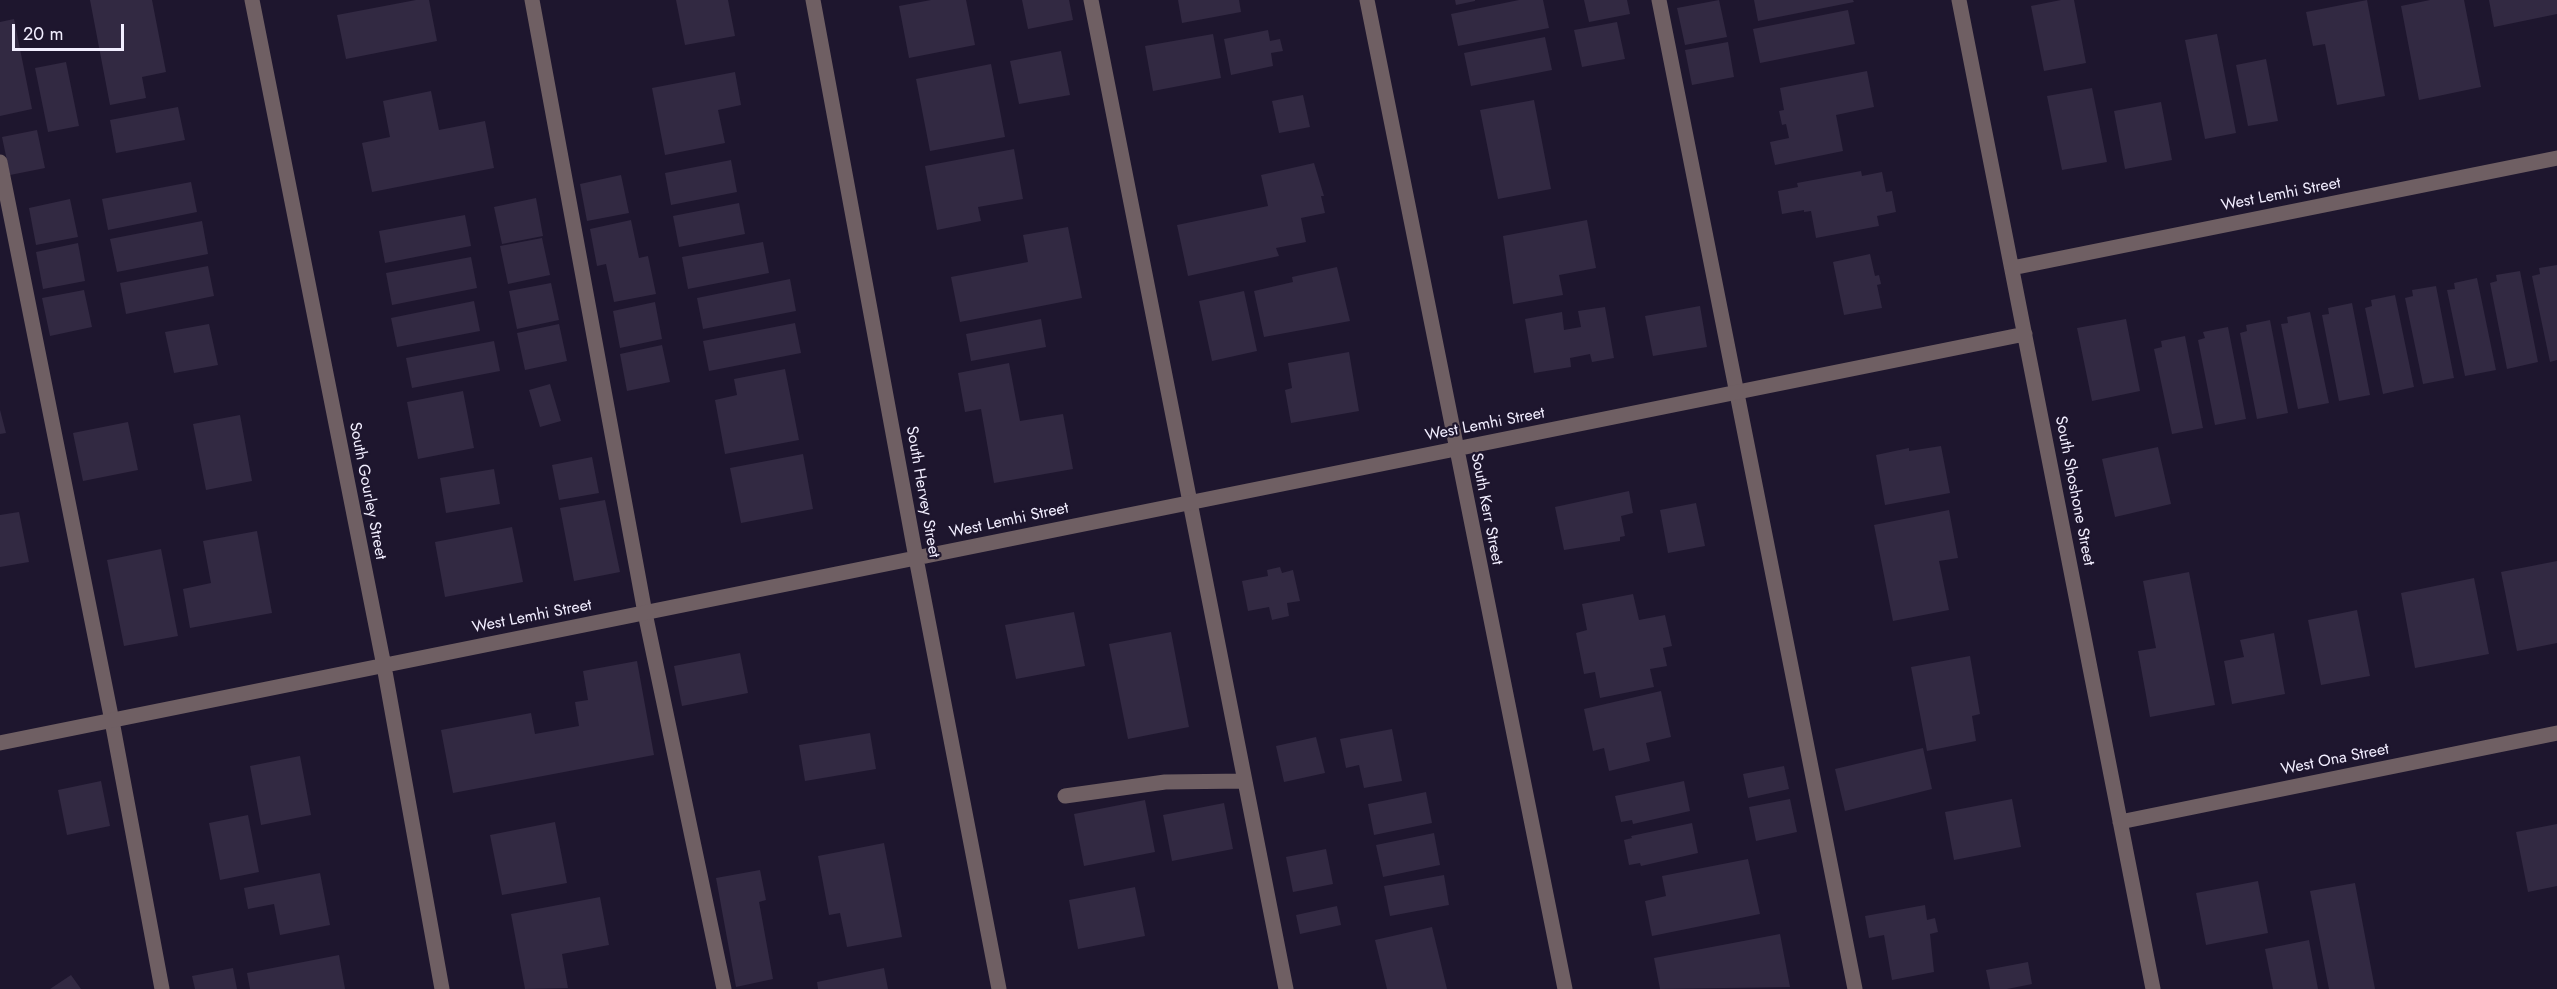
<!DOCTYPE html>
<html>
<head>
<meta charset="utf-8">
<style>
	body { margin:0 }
	#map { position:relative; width:2557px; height:989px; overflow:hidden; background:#1e162e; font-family:Jost,sans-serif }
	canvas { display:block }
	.scale { position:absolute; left:12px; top:24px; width:112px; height:27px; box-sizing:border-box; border:3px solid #f2eeff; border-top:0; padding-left:8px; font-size:18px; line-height:21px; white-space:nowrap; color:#f2eeff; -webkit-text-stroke:4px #1e162e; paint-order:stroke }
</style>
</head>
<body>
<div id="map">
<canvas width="2557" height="989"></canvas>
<div class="scale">20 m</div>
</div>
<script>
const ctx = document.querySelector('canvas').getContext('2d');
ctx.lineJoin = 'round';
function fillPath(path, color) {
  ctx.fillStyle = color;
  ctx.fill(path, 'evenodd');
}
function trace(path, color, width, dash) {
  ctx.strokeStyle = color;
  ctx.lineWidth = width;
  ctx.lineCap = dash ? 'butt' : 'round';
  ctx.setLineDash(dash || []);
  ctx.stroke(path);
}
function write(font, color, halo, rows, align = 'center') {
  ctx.font = font + ' Jost,sans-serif';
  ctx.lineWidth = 4.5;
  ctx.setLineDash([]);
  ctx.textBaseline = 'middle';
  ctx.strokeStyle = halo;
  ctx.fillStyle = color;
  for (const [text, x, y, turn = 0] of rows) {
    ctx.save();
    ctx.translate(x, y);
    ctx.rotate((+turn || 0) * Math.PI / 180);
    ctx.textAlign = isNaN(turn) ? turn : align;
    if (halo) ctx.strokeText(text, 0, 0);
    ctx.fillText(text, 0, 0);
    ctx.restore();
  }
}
fillPath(new Path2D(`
	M90,0H152L166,72L142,77L146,98L110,105Z
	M416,0H429L437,41L346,59L337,15Z
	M676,0H728L735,36L685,45Z
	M931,0H966L975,45L909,58L899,6Z
	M1022,0H1069L1073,20L1028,29Z
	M1178,0H1239L1241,12L1182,23Z
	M1455,0H1475V1L1456,5Z
	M1519,0H1543L1549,28L1458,46L1451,14Z
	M1584,0H1627L1630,14L1589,22Z
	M1719,0L1727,37L1685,45L1677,8Z
	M1754,0H1853L1854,2L1758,21Z
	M2061,0H2074L2086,63L2044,71L2031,6Z
	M2367,0L2385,96L2337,105L2325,44L2313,46L2306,12Z
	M2430,0H2464L2481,87L2419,100L2401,6Z
	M2489,0H2557V14L2494,27Z
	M1848,10L1855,44L1760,63L1753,29Z
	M14,19L32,109L0,116V22Z
	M1617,22L1625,59L1582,67L1574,30Z
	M1268,30L1270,41L1280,39L1283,51L1271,53L1273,66L1231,75L1224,39Z
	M1213,34L1221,78L1153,91L1145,46Z
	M2217,34L2236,133L2205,139L2185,40Z
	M1545,37L1552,70L1471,86L1464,53Z
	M1728,42L1734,77L1692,85L1685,50Z
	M1061,51L1070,95L1019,104L1010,61Z
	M2266,59L2278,121L2248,126L2236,65Z
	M66,62L79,126L48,132L35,68Z
	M991,64L1005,137L930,151L916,79Z
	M1867,71L1874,107L1836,115L1843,151L1775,165L1770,142L1789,138L1786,124L1782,125L1779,111L1784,110L1780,88Z
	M735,72L741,105L718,110L725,143L665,155L652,88Z
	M2092,88L2107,162L2062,170L2047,96Z
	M431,91L439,130L485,121L494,168L372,192L362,143L390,137L383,101Z
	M1303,95L1310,127L1279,133L1272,101Z
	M1534,100L1551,189L1498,199L1480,110Z
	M2161,102L2172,160L2125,169L2114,111Z
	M178,107L185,140L116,153L110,120Z
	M37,130L45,168L10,175L2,137Z
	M1014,149L1023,199L978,207L981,221L937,230L925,166Z
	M731,160L737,192L671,205L665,173Z
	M1314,163L1324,196H1321L1325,213L1301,218L1306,242L1276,248L1279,256L1188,276L1177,225L1268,206L1261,175Z
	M1861,171L1862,176L1882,172L1886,192L1892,191L1896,212L1877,216L1879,226L1816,238L1811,211L1804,212V210L1782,214L1778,191L1798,187L1797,183Z
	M621,175L629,213L587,221L580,184Z
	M191,182L197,212L108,230L102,199Z
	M536,198L543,236L502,244L494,207Z
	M70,199L78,237L36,245L29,208Z
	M739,203L745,234L679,247L673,216Z
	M465,215L471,246L385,263L379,231Z
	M631,220L639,258L648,256L656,294L614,302L606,264L597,266L590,229Z
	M1587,220L1596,268L1559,275L1563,295L1513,304L1503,236Z
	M202,221L208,254L117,272L110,239Z
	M1068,227L1082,298L960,322L951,277L1028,262L1023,235Z
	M542,238L550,275L508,284L500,246Z
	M763,242L769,273L688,289L682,257Z
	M78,243L85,281L43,289L36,252Z
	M1870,254L1875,276L1879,275L1881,284L1877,285L1882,308L1844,315L1833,262Z
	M471,257L477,288L392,305L386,273Z
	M2557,265V360L2550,362L2532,276L2540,274L2539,268Z
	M208,266L214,296L126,314L120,283Z
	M1337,267L1350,321L1264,337L1254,291L1293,282L1292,277Z
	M2520,271L2538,362L2507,369L2490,283L2497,281L2496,275Z
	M2477,278L2496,370L2465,376L2447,290L2455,289L2454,283Z
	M790,279L796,311L703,329L697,298Z
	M551,283L559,320L517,329L509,291Z
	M2436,286L2454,378L2423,384L2405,298L2413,296L2412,290Z
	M84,290L92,327L50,336L42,298Z
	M1244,291L1257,351L1212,361L1199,301Z
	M2395,295L2414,387L2383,394L2365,308L2372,306L2371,300Z
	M474,301L480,331L397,347L391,318Z
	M655,302L662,339L620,348L613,311Z
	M2352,303L2370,395L2339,401L2322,315L2329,314L2328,308Z
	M1700,306L1707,347L1653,356L1645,316Z
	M1605,307L1614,358L1592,362L1590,354L1570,358L1571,367L1534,373L1525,319L1562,312L1564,330L1581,327L1578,311Z
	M2310,312L2329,403L2298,409L2281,324L2288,323L2287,317Z
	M1041,319L1046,347L971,361L966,334Z
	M2126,319L2140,391L2092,401L2077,328Z
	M2270,320L2288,413L2257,419L2240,333L2247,331L2246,325Z
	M795,323L801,353L709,371L703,341Z
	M209,324L218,365L174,373L165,332Z
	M559,324L567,361L525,370L517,333Z
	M2228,327L2246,419L2215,425L2198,340L2205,338L2203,332Z
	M2185,336L2203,428L2172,434L2154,349L2162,347L2161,341Z
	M494,341L500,371L412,388L406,358Z
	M662,345L670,382L627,391L620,354Z
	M1349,352L1359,411L1291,423L1285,390L1292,388L1288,363Z
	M1009,363L1020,421L1063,414L1073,469L994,483L981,409L965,412L958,373Z
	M785,369L799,440L725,454L715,400L737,395L734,379Z
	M550,384L561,421L540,427L529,390Z
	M463,391L474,448L418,459L407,402Z
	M0,410L6,433L0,434Z
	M240,415L252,481L206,490L193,424Z
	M128,422L138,470L83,481L73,433Z
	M1941,446L1950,493L1885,505L1876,455L1909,448V451Z
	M2158,447L2171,504L2115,517L2102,459Z
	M803,454L813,509L741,523L730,468Z
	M592,457L599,493L559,500L552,465Z
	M494,469L500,504L446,513L440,478Z
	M1629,491L1633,513L1621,516L1625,536L1620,537V541L1564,550L1555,507Z
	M605,500L620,572L574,581L560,508Z
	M1696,503L1705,546L1668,553L1660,510Z
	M1949,510L1958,558L1939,561L1949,610L1893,621L1874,525Z
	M19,512L29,562L0,567V515Z
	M512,527L523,582L445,597L435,542Z
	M257,531L272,613L190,628L183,589L211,583L203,541Z
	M161,549L178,636L124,646L107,560Z
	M2557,561V643L2517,651L2501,572Z
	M1280,567L1282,573L1293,570L1300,601L1287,603L1289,616L1272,620L1269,607L1248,611L1242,581L1268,576L1267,570Z
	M2189,572L2215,705L2150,717L2138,651L2156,648L2143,581Z
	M2474,578L2489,654L2415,668L2401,593Z
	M1633,594L1639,620L1665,615L1672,646L1663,648L1667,666L1650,669L1654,687L1600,698L1595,672L1584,674L1576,633L1587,630L1582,604Z
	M2357,610L2370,676L2321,685L2308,620Z
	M1074,612L1085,666L1016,679L1005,625Z
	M1171,632L1189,727L1128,739L1109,644Z
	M2274,633L2285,694L2232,704L2224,661L2244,657L2240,640Z
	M740,653L748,693L682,706L674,666Z
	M1970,656L1980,714L1972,716L1976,741L1927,751L1911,667Z
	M637,661L654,755L453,793L441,730L531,713L535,734L579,726L575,702L588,700L583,671Z
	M1661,691L1671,737L1646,743L1650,761L1609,771L1604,748L1593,751L1584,709Z
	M1392,729L1402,781L1364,788L1359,765L1346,768L1340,739Z
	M870,733L876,769L805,781L799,745Z
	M1316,737L1325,773L1284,782L1276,746Z
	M1923,748L1932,789L1845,811L1835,769Z
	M300,756L311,815L261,825L250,766Z
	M1784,766L1789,789L1748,798L1743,774Z
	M101,781L110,826L67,835L58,790Z
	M1684,781L1690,811L1633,824L1632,820L1621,822L1615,796Z
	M1426,792L1432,823L1374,835L1368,804Z
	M1790,799L1797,832L1756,841L1749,807Z
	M2012,799L2021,847L1954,860L1945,812Z
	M1145,800L1155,852L1084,866L1074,814Z
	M1224,803L1233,849L1172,861L1163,815Z
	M248,815L259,872L220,880L209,823Z
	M555,822L567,883L502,895L490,835Z
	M1692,823L1698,853L1641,866L1640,863L1629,865L1624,840L1632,838L1631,836Z
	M2557,824V886L2528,892L2516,832Z
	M1434,833L1440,865L1383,877L1376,845Z
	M884,843L902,937L847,947L840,913L829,915L818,856Z
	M1326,849L1333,884L1293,892L1286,857Z
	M1748,859L1760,914L1652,936L1645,901L1666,896L1662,876Z
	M760,870L766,900L759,902L773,979L736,987L716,878Z
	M320,873L330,925L280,935L274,904L248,909L244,888Z
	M1444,875L1449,905L1390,916L1384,886Z
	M2258,881L2268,933L2206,945L2196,893Z
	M2355,883L2375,989H2329L2310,891Z
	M1135,887L1145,936L1078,949L1069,900Z
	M600,897L609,945L562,954L568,988L525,989L511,914Z
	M1925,905L1927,920L1935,918L1938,932L1930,934L1934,972L1892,980L1884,935L1869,938L1865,916Z
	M1337,906L1341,925L1300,934L1296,915Z
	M1432,927L1447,989H1387L1375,940Z
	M1780,934L1790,987L1660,989L1654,958Z
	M2309,940L2318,989H2273L2265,949Z
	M339,955L345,989H250L247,973Z
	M2028,962L2032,984L2007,989H1990L1986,970Z
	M233,968L237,989H195L192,976Z
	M884,968L888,989H818L817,982Z
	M71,975L81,989H50Z`), '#322942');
trace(new Path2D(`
	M532,0L645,613L724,989
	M1091,0L1286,989
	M1659,0L1855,989
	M0,162L112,721L162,989
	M1065,796L1165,782L1245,781`), '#6f5f63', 15);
trace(new Path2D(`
	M252,0L384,666L442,989
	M813,0L916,558L999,989
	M1367,0L1565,989
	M1959,0L2153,989
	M2012,268L2557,158
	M0,743L2025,334
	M2120,822L2557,733`), '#6f5f63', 15);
write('16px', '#f2eeff', '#1e162e', [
	["West Lemhi Street",2281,195,-11],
	["West Lemhi Street",1485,425,-11],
	["South Gourley Street",367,491,79],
	["South Shoshone Street",2074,491,79],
	["South Hervey Street",922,492,80],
	["South Kerr Street",1486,509,79],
	["West Lemhi Street",1009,521,-12],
	["West Lemhi Street",532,617,-11],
	["West Ona Street",2335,760,-11]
]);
</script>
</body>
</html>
